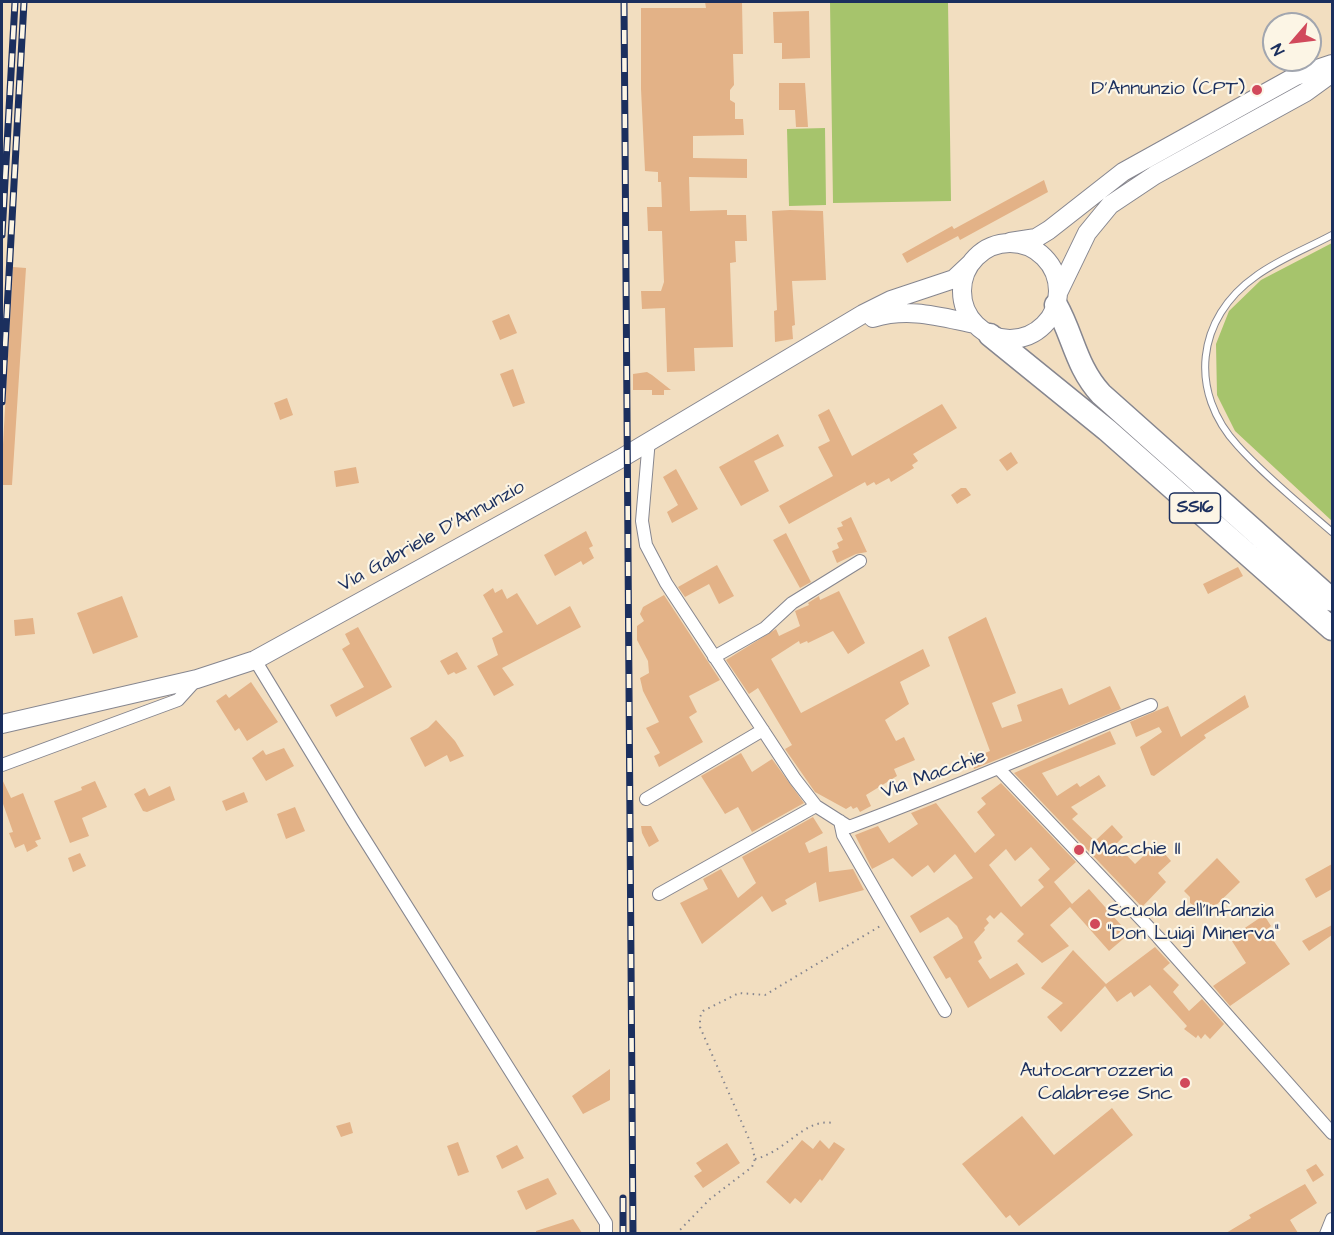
<!DOCTYPE html>
<html>
<head>
<meta charset="utf-8">
<style>
	body { margin:0 }
	#map { position:relative; width:1334px; height:1235px; overflow:hidden; background:#f2dec0; font-family:"Architects Daughter",sans-serif }
	canvas { display:block }
	.frame { position:absolute; inset:0; border:3px solid #1b2f5e; pointer-events:none }
	.north { position:absolute; left:1262px; top:12px; width:60px; height:60px; box-sizing:border-box; background:#fcf5e5; border:2px solid #a2a6af; border-radius:50%; rotate:242deg; font-size:16px; font-weight:700; line-height:24px; text-align:center; color:#1b2f5e }
	.north::after { content:''; display:block; margin:auto; width:21px; height:27px; background:#d1495b; clip-path:polygon(50% 0,100% 100%,50% 72%,0 100%) }
</style>
</head>
<body>
<div id="map">
<canvas width="1334" height="1235"></canvas>
<div class="frame"></div>
<div class="north">N</div>
</div>
<script>
const ctx = document.querySelector('canvas').getContext('2d');
ctx.lineJoin = 'round';
function fillPath(path, color) {
  ctx.fillStyle = color;
  ctx.fill(path, 'evenodd');
}
function trace(path, color, width, dash) {
  ctx.strokeStyle = color;
  ctx.lineWidth = width;
  ctx.lineCap = dash ? 'butt' : 'round';
  ctx.setLineDash(dash || []);
  ctx.stroke(path);
}
function write(font, color, halo, rows, align = 'center') {
  ctx.font = font + ' "Architects Daughter",sans-serif';
  ctx.lineWidth = 4.5;
  ctx.setLineDash([]);
  ctx.textBaseline = 'middle';
  ctx.strokeStyle = halo;
  ctx.fillStyle = color;
  for (const [text, x, y, turn = 0] of rows) {
    ctx.save();
    ctx.translate(x, y);
    ctx.rotate((+turn || 0) * Math.PI / 180);
    ctx.textAlign = isNaN(turn) ? turn : align;
    if (halo) ctx.strokeText(text, 0, 0);
    ctx.fillText(text, 0, 0);
    ctx.restore();
  }
}
fillPath(new Path2D(`
	M830,2H948L951,201L833,203Z
	M825,128L826,205L789,206L787,129Z
	M1332,243V521L1235,431L1217,395L1216,344L1229,311L1261,280Z`), '#a6c46c');
fillPath(new Path2D(`
	M705,2H742L743,54H733L734,85L730,90V100L735,103V119H743L744,135L693,136V158L747,159V178L689,177L690,211L727,210V215H746L747,241H735L736,262L730,263L733,347L694,348L695,371L667,372L665,308L642,309L641,291H661L664,282L662,231H648L647,207H662L661,182H658V172L645,171L641,89V8H706Z
	M809,11L810,58L782,59V43H774L773,12Z
	M779,83H805L808,127H796L795,110H779Z
	M1044,180L1048,192L960,240L958,236L907,263L902,254L952,226L954,229Z
	M790,210L823,211L826,280L792,281L795,325L792,326L793,339L775,342L774,311L777,310L772,211Z
	M13,267L26,268L12,485H2V462Z
	M509,314L517,333L500,340L492,321Z
	M513,369L525,403L513,407L500,374Z
	M647,372L652,375L671,390H664V395H652V390H633V374Z
	M287,398L293,415L280,420L274,403Z
	M942,404L957,428L913,454L918,461L912,465L914,468L891,482L889,478L876,485L874,482L867,486L865,482L789,524L779,506L833,476L818,447L830,441L818,415L829,409L852,456Z
	M778,434L784,446L754,461L769,491L741,506L719,467Z
	M1011,452L1018,463L1007,471L999,460Z
	M356,467L359,483L336,487L334,471Z
	M676,469L698,509L672,523L667,512L678,505L663,477Z
	M961,488H966L971,495L957,504L951,495Z
	M851,517L867,552L856,554L837,563L832,551L839,548L837,543L843,540L837,528L843,526L841,522Z
	M586,531L593,546L589,548L594,558L583,565L581,561L555,576L544,555Z
	M786,533L811,582L800,588L773,540Z
	M717,565L734,596L719,604L709,584L685,597L678,587Z
	M1238,567L1243,576L1208,594L1203,584Z
	M493,588L495,593L502,589L507,599L517,593L537,625L570,606L581,627L502,668L514,685L494,696L477,666L498,655L492,638L503,632L483,595Z
	M839,591L865,643L848,654L833,631L808,643L807,641L800,644L799,641L771,659L801,713L923,649L930,666L900,682L909,704L885,720L896,741L904,737L915,760L894,769L897,776L866,795L871,806L860,812L857,807L853,809L851,806L846,809L815,792L785,749L792,745L758,688L749,694L726,660L776,629L779,636L800,626L795,611L809,605L808,603L819,596L820,600Z
	M664,595L720,680L689,696L697,712L689,717L703,742L659,767L654,756L660,753L646,728L659,722L643,691L640,678L649,673L648,661L637,640V626L644,621L640,614L643,607Z
	M122,596L138,637L93,654L77,613Z
	M986,617L1016,693L992,703L1002,728L1022,721L1017,705L1062,688L1069,705L1110,686L1121,709L974,769L970,759L990,751L948,637Z
	M33,618L35,634L15,636L14,620Z
	M358,627L392,687L336,717L330,705L364,687L342,649L350,644L345,634Z
	M457,652L467,669L456,674L454,672L448,675L440,661Z
	M251,682L278,722L247,741L239,728L235,731L216,701L226,694L229,698Z
	M1245,695L1249,707L1204,735L1206,738L1154,776L1151,775L1140,747L1162,732L1159,727L1136,737L1130,722L1168,706L1181,737Z
	M436,720L455,741L464,756L450,762L447,755L425,767L410,738L428,728Z
	M1110,731L1116,744L1042,773L1057,796L1077,783L1080,787L1099,775L1106,786L1071,807L1078,814L1072,819L1095,841L1112,825L1123,837L1116,844L1135,864L1156,844L1171,861L1158,873L1166,882L1142,907L1014,773Z
	M284,748L294,766L266,781L252,758L263,750L266,755Z
	M741,753L752,772L772,759L804,803L752,832L738,807L725,814L701,776Z
	M2,779L11,798L23,793L41,839L35,841L38,846L27,852L24,844L15,848L9,833L13,832L2,801Z
	M95,781L107,807L82,818L89,836L70,843L54,801L82,790L81,787Z
	M1001,783L1076,862L1054,882L1072,904L1089,889L1129,934L1109,951L1070,907L1050,925L1069,946L1042,963L1017,941L1024,934L1001,912L994,919L990,915L986,919L989,923L984,928L985,930L974,942L982,958L978,961L990,979L1017,963L1025,974L968,1008L950,977L946,979L933,957L963,938L957,926L948,917L920,933L910,916L973,878L955,854L934,873L928,865L912,877L893,858L872,869L855,835L878,826L889,843L918,824L911,813L936,803L975,853L995,835L977,812L986,804L981,798ZM1031,847L1050,869L1038,880L1044,887L1021,907L989,865L1006,849L1015,861Z
	M170,786L175,800L147,812L143,811L134,794L145,788L149,796Z
	M244,792L248,802L226,811L222,801Z
	M295,807L305,831L286,839L277,814Z
	M813,817L823,833L805,843L809,853L827,846L829,872L853,869L864,890L819,902L816,882L785,900L787,904L772,912L762,896L702,944L680,903L708,889L703,879L721,869L738,898L756,883L742,857Z
	M641,826H651L659,841L649,847L642,833Z
	M80,853L86,866L73,872L68,858Z
	M1217,858L1240,882L1207,914L1190,903V897L1184,891Z
	M1332,864V889L1316,898L1305,879Z
	M1264,915L1271,926L1266,930L1290,964L1230,1006L1213,986L1246,963L1230,938Z
	M1332,925V935L1309,951L1302,941Z
	M1155,947L1170,963L1163,969L1179,985L1173,992L1189,1011L1202,999L1224,1024L1210,1039L1205,1034L1201,1039L1198,1035L1196,1038L1184,1029L1187,1026L1150,985L1134,997L1131,992L1117,1002L1105,986L1061,1032L1047,1017L1063,1003L1041,988L1073,950L1106,984Z
	M610,1069V1100L583,1114L572,1096Z
	M1112,1108L1133,1135L1019,1226L1010,1215L1006,1218L962,1164L1022,1116L1054,1155Z
	M350,1122L353,1133L341,1137L336,1126Z
	M802,1140L813,1149L820,1140L829,1149L834,1142L845,1149L822,1181L820,1179L801,1203L795,1198L790,1204L766,1182Z
	M458,1142L469,1172L458,1176L447,1146Z
	M727,1143L740,1163L703,1188L694,1176L702,1171L696,1163Z
	M517,1145L524,1158L502,1169L496,1156Z
	M1316,1164L1324,1175L1313,1182L1306,1170Z
	M548,1178L557,1194L526,1210L517,1191Z
	M1305,1184L1317,1203L1290,1220L1298,1233H1226L1251,1218L1249,1215Z
	M573,1219L582,1233H536V1231Z`), '#e3b287');
const lane = new Path2D(`
	M1332,235C1308,248 1279,259 1256,276C1196,318 1188,392 1238,446C1266,477 1301,505 1332,532`);
const street = new Path2D(`
	M649,439L642,521L646,545L666,583L795,779L816,806L849,827C952,789 1050,746 1151,705
	M714,657L765,628L792,603L860,561
	M255,660L353,821L606,1223V1234
	M2,765L178,700L197,679
	M1000,770L1158,937L1332,1133
	M646,799L763,730
	M840,821L843,835L945,1011
	M659,894L816,806
	M1326,1234L1332,1219`);
const secondary = new Path2D(`
	M1010,242L1036,238L1049,230L1123,172L1296,76L1332,64
	M962 291a48 48 0 1 1 96 0a48 48 0 1 1-96 0Z
	M1058,293L1087,233L1110,205L1155,175L1306,92L1332,73
	M873,318C909,307 940,317 975,324
	M2,724L197,679L255,660L620,459L863,314L891,300L954,279L970,264`);
const highway = new Path2D(`
	M1056,305C1073,335 1076,367 1101,394L1332,600
	M990,335L1107,430L1332,629`);
trace(lane, '#86868f', 8);
trace(street, '#86868f', 14);
trace(secondary, '#86868f', 20);
trace(highway, '#86868f', 25);
trace(new Path2D(`
	M755,1159C786,1152 804,1118 833,1123
	M676,1234L710,1199L752,1167L755,1159L752,1146L700,1027V1017L703,1011L739,993L765,995L882,925`), '#86868f', 2, [1.5, 4.5]);
trace(lane, '#fff', 6);
trace(street, '#fff', 12);
trace(secondary, '#fff', 18);
trace(highway, '#fff', 22);
const rail = new Path2D(`
	M624,2L633,1234
	M2,235L15,2
	M2,402L24,2
	M623,1198V1234`);
trace(rail, '#1b2f5e', 7);
trace(rail, '#fcf5e5', 4.5, [14]);
for (const [x, y, r, color] of [
	[1257,90,6,"#d1495b"],
	[1079,850,6,"#d1495b"],
	[1095,924,6,"#d1495b"],
	[1185,1083,6,"#d1495b"]
]) {
  const dot = new Path2D();
  dot.arc(x, y, r, 0, 2 * Math.PI);
  ctx.fillStyle = color;
  ctx.fill(dot);
  trace(dot, '#fcf5e5', 2);
}
for (const [x, y, w] of [
	[1195,508,51]
]) {
  const box = new Path2D();
  box.roundRect(x - w / 2, y - 15, w, 30, 4.5);
  ctx.fillStyle = '#fcf5e5';
  ctx.fill(box);
  trace(box, '#1b2f5e', 1.5);
}
write('bold 18px', '#1b2f5e', null, [
	["SS16",1195,508]
]);
write('20px', '#1b2f5e', '#fcf5e5', [
	["D'Annunzio (CPT)",1245,90],
	["Macchie II",1091,850,"left"],
	["Scuola dell'Infanzia",1107,912,"left"],
	["\"Don Luigi Minerva\"",1107,935,"left"],
	["Autocarrozzeria",1173,1072],
	["Calabrese Snc",1173,1095]
], 'right');
write('20px', '#1b2f5e', '#fcf5e5', [
	["Via Gabriele D'Annunzio",432,537,-29],
	["Via Macchie",934,775,-20]
]);
</script>
</body>
</html>
